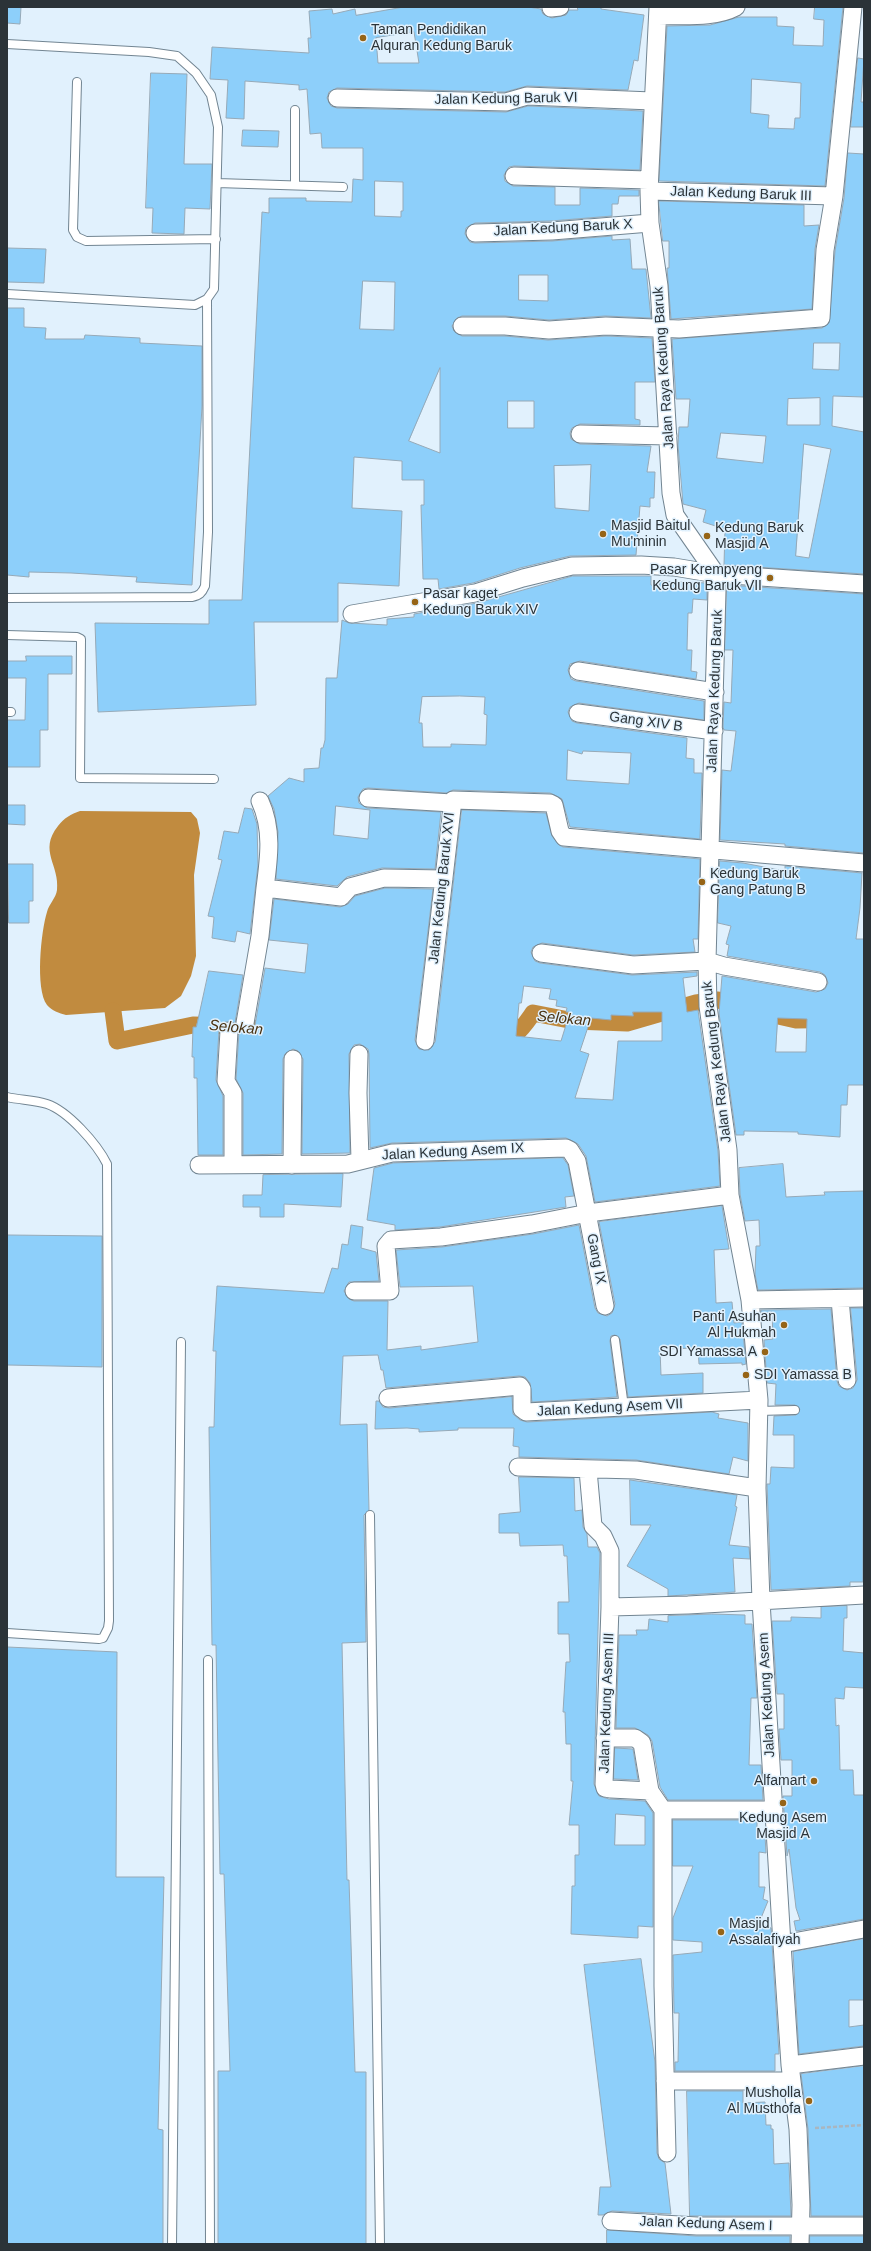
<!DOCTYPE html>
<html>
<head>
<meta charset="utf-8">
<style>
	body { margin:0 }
	#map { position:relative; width:871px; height:2251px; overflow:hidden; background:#e1f1fd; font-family:Arial,sans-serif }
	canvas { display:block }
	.frame { position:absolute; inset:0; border:8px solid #2b3338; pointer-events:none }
</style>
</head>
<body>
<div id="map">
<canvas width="871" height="2251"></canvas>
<div class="frame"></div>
</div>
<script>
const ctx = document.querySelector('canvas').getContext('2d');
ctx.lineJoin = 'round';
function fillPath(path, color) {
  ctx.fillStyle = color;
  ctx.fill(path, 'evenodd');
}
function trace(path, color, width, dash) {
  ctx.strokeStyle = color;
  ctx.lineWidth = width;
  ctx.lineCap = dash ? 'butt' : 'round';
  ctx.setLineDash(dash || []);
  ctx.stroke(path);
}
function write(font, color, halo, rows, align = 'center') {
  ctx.font = font + ' Arial,sans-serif';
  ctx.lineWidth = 3;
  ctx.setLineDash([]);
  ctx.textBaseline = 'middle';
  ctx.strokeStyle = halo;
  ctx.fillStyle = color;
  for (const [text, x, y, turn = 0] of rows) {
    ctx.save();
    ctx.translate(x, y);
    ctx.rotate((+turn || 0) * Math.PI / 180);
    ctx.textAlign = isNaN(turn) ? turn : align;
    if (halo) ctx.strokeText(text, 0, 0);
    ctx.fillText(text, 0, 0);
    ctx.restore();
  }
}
fillPath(new Path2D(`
	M80,811L191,812L197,819L200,833L194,875L196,956L191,976L181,996L165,1008L66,1015C59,1013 52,1011 47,1005C35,989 41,931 47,912C49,904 56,898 57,890C60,865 38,851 58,826C64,818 71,814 80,811Z`), '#c18b3f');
trace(new Path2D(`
	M113,1011L117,1041L193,1025L236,1026L259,1029
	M765,1013L796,1020L864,1019
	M494,1039C516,1039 521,1030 533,1013L574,1021L627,1023L696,1003L718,1000L742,1006`), '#c18b3f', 17);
const building = new Path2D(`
	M7,7H21L20,24L7,23Z
	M404,7H528L541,9L543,14L552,18L566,15L569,10H578L577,7H601V9L644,15L638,61L634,60L628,90L527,86L505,92L337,88L329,92L327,98L331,106L337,108L506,112L528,106L643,111L640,170L514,166L509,167L504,175L505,181L513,186L555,187V205H580V188L639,190V196H619L618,204H612V216L551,221L475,223L466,228L465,234L470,242L475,243L552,241L612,236V240L630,239L632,269H646L651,318L605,316L549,320L505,316H462L457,318L452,326L454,331L462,336H505L548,340L606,336L652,338L655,382H635V419L640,420V425L580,424L572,428L570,433L571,439L580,444L651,446L647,472H655L654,498H650V507L640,506L636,555L570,556L520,568L473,583L439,589L438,579H423L421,505H424V480H402V461L354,457L352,508L402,511L399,586L338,583V622H254L256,705L98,712L95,623L209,624V600H242L262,212L269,213V198H306V201L352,202L353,179L363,180V148H322L321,133L310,134L307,89L299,90V85L245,81L244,119L226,118L228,80L210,79L212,47L309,53L308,38H311L309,11L332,9L333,14L355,9L356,15ZM414,32L419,63H378L376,38ZM375,181L403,182V211H401V217L375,216ZM519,275H548V301L519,300ZM363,281L395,282L394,330L360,329ZM440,368V453L409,441ZM508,401H534V428H508ZM591,465L589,511L555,508L554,466Z
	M815,7H843L825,186L659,181L667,26L710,25L739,17H777V26L794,27L793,45L823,46L824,20L814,19ZM752,79L801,83L800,118H795L794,129L768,128L769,115L751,113Z
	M858,58L864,59L861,102H864V127H851Z
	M151,73L187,74L184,164H212L210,209L185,208L184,234L152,233L153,208H146Z
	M243,130L279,131L278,147L242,146Z
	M848,153L864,154V397L833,396L832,426L864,432V574L724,565L725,529L703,522L706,510L683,504L678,445L679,427H688L690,399H676L672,339L822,328L829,323L835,251L844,198ZM814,343H840L839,370L813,369ZM820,398V425H787L788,399ZM721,433L766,436L763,463L717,458ZM804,444L831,449L809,558L796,556Z
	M659,201L804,205V226L819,225L815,249L812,309L671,319L667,268H669V241H663Z
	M7,248L46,249L44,283L7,282Z
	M7,308H24V327L46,328L45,339H84L85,335L140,338V343L202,346V406L192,585L136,582L137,577L71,573L29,572V577L7,575Z
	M573,576H651V585L659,586L660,581L707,583V600L693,599L692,613H688L687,650H692L691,671L697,672L696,679L580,661L570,664L568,670L571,679L576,681L704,701V720L579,703L570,707L568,712L572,721L577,723L687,738L686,758L694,759V773H702L700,839L570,827L562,799L550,793L453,790L447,793L368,788L363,789L358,797L359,803L367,808L441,812L435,869L382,868L347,877L337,886L276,879L278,832L274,809L268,796L289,778L304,782V769L319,768L321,748H323L325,740L326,678H337L342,620L349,623L387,625V619L414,617V614L477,603ZM460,696L485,697L484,714L487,715L486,745L451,744V747H423L422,723H419L422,697ZM568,750L582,754L583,751L631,753L629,784L567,780ZM336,806L370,810L368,839L334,835Z
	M727,585L864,594V853L785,846V844L720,840L722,770L731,771L736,731L724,730L723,727L724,702L731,703L733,650H725Z
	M26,656H72V674H48V730H40V767H7V720H25L26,678H7V661H26Z
	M7,805H25V825L7,824Z
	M245,808L252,809L257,824L258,865L250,934L237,931L235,942L212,938L214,917L208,916L222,860L218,859L224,831L238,833Z
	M462,810L546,813L552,836L559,845L563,847L700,859L698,939H693L695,952L633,955L542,943L533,947L531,952L535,961L540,963L632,975L697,972V976L683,978L687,1012L698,1010L718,1151L720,1186L595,1202L586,1156L578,1144L566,1138L392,1143L370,1148L369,1054L368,1049L360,1044L354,1045L349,1054L350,1153L302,1154L303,1059L298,1051L293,1049L285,1054L283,1059L282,1154L243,1155V1093L236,1079L239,1031L248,1032L255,1025L265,968L305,973L308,944L269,940L274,899L340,907L348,904L355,896L385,888L433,889L415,1040L419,1049L429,1050L435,1042ZM524,986L551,989L549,999L557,1000L556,1006L567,1008L566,1012H570L561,1041L516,1036L519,1003H521ZM633,1012H662V1041H618L613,1100L575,1098L589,1054L580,1051L591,1018L611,1020V1015L633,1016Z
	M720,861L743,863L785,871V866L862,873L860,908L856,939H864V1085H848L847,1105H841L840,1137L798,1134V1132L744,1131V1135H736L719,1013L722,976L816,992L825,989L828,983L825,975L820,972L727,956L729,945L726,944L731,926L718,923ZM778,1018L807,1019L806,1052H776Z
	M8,864H33V901H29V923H9Z
	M209,971L243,975L235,1023L225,1022L219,1030L216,1080L223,1096V1155H198L197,1078H194V1057H192L193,1027H196Z
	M563,1158L568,1165L574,1196L565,1197L566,1207L440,1227L395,1230V1225L367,1220L374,1168L393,1163Z
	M783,1164L786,1197L825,1195L824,1192L864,1191V1288L758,1290L755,1274L756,1246H760L759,1220L745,1221L740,1194L739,1168Z
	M343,1174L341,1207L284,1204V1217H260V1207H243V1195H262L263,1175Z
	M722,1206L729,1249L714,1250L716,1303L732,1302L734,1323L742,1322L746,1364L742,1365V1363L699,1364L698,1348L660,1349L661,1375L703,1373V1393L628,1397L620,1339L615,1335L611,1336L610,1341L617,1397L532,1402L530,1383L525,1377L519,1376L386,1388L383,1370H381L378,1355L343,1356L340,1425L367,1424L369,1510L364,1515L366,1642L342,1643L347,1880H349L355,2072H366V2244H218V2071H230L224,1874H220L216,1645H212L209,1427H214L216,1351H213L217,1286L324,1293L332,1268L338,1269L342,1244L348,1245L351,1225L363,1227L361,1248L376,1252L379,1281L349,1282L344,1291L349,1299L354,1301H388L387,1350L421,1346V1350L478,1342L473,1286L400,1287L396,1250L442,1247L533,1234L579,1225L595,1308L598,1313L607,1316L612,1313L615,1304L599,1222Z
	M7,1235L102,1236V1367L7,1365Z
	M851,1308H864L863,1582H850V1586L771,1590L767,1484H770L771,1467L794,1468V1435H773L774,1416L796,1415L800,1409L795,1405H775L776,1384L767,1383L764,1340L773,1339L772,1312L761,1313V1310L831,1309L837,1381L839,1386L847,1390L853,1388L857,1380Z
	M512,1397L513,1414L520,1420L527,1422L712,1412L719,1414L718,1418L748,1423V1461L733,1457L729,1474L636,1460L519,1457V1447L513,1446L514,1428H458V1430L419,1432V1429L407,1428L375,1429L376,1401H379L383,1407L389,1408Z
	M519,1477L574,1478L575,1511L582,1510L583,1527L587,1534L588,1547H597L600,1553L594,1784L599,1796L609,1799L645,1801L653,1813V1927L638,1926V1938L571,1934L572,1886H575V1855H579V1825H569L573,1781H571V1744H566L565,1712H563L566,1662H570L569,1634H558V1602H569L567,1556H564L563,1545L520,1546L519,1533H499V1514L520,1512ZM616,1814L645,1816V1845H615Z
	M630,1480L737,1495L735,1506L737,1507L729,1545L749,1547L750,1559L733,1558L735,1592L668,1596V1589L627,1566L651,1525H631Z
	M847,1606V1618H844L843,1651L864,1653V1688L845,1687L844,1699L835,1698L836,1726L839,1725L840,1770H853L854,1795H864V1919L796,1931L794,1921L800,1920L796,1908L789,1849L787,1856L783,1796H792V1760H781L779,1729H784V1694H777L772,1621H791V1617L821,1618V1607Z
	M712,1614L745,1615V1624H752L757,1698H751L749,1765H761L763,1800H668L660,1787L652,1741L648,1735L635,1728H616L619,1635H637L636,1630H648L649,1619L668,1622V1616Z
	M7,1647L117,1652L116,1877H164L158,2129L163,2130V2244H7Z
	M615,1748L633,1749L638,1780L614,1779Z
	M673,1820H757V1834L765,1835L766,1853L759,1852V1887H765L763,1899L768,1901L759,1923L771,1928L779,2054H775V2071H675V2062H678L679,2013H674L673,1955L702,1952V1942L673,1940V1918L693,1866H673Z
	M864,1939V2000H849V2027L864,2025V2046L799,2054L793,1952Z
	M641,1959L655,2062L657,2153L659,2159L665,2163L671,2214L612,2211L603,2215H598L600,2187H611L584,1965Z
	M864,2066V2216H811L808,2129L801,2074Z
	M687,2091H743V2103L765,2102L766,2125H771V2129H773L774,2164L789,2163L791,2216H690Z
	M607,2230L696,2236H790V2244H607Z
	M810,2236H864V2244H810Z`);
fillPath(building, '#8dcffa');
trace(building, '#96a9b7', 1);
const lane = new Path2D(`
	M7,44L149,52L177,56L196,73L211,95L218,127L214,289L207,299L195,305L7,294
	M77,82L73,230L77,237L86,241L216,239
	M295,110V184
	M217,183L343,187
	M7,598L192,597C199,596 202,593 205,586L208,532L207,299
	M7,635L77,637L81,639L80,778L214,779
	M7,712H11
	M7,1097C20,1100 34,1100 47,1104C68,1111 97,1144 107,1164L109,1621L108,1628L103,1638L99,1639L7,1633
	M615,1340L624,1407
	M759,1411L795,1410
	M370,1515L380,2244
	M208,1660L210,2244
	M172,2244L181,1342`);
const street = new Path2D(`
	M658,7L649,191L650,223L659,286L671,493L675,515L716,574L717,590L707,961L708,1006L728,1150L730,1195L750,1300L759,1400L757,1488L761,1601L782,1944L790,2065L798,2129L801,2205L800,2244
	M551,8L560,7
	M658,16C684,15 713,19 736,7
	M337,98L506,102L527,96L652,101
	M514,176L648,180
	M649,191L834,196
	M475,233L552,231L650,223
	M462,326H505L549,330L606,326L679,329L821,318L825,250L834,196L853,7
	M580,434L668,436
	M352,614L475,593L523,578L572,566L641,565L674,567L716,574L864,584
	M578,671L715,692
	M578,713L714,731
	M368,798L452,803
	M260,801C273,829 269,858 265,888
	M541,953L633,965L707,961L724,966L818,982
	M245,1023L260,936L265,888L341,897L350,887L384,878L444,879
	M229,1031L226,1081L233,1093V1165
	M425,1041L453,800L550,803L554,805L560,831L564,837L864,863
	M359,1054L358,1093L360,1160
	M199,1165L348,1164L392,1153L566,1148L570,1150L577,1161L605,1306
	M292,1165L293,1059
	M354,1291H390L386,1246L391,1240L441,1237L532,1224L588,1213L730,1195
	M840,1299L847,1380
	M750,1300L864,1298
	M388,1398L520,1386L522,1389V1409L526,1412L759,1400
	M518,1467L636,1470L757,1488
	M588,1470L593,1526L603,1536L610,1551V1607L604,1784L605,1788L611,1789L650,1791L663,1810
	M610,1607L688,1605L864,1595
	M605,1738H635L642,1743L650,1791
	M663,1810V1986L667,2153
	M663,1810H774
	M782,1944L864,1929
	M790,2065L864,2056
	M665,2081H792
	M611,2221L697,2226H864`);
trace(lane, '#728592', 10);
trace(street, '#728592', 19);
trace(new Path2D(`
	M815,2128L864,2125`), '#a9b6c0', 2.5, [4, 2]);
trace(lane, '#fff', 8);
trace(street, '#fff', 17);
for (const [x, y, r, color] of [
	[363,38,4,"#966416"],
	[603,534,4,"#966416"],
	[707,536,4,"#966416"],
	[770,578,4,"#966416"],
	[415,602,4,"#966416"],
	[702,882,4,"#966416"],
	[784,1325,4,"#966416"],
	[765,1352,4,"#966416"],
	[746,1375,4,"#966416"],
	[814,1781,4,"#966416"],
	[783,1803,4,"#966416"],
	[721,1932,4,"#966416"],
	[809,2101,4,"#966416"]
]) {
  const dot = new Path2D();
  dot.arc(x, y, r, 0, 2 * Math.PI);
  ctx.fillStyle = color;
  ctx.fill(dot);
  trace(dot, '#e1f1fd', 1.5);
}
write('14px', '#2b3338', '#e1f1fd', [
	["Taman Pendidikan",371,30],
	["Alquran Kedung Baruk",371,46],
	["Masjid Baitul",611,526],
	["Mu'minin",611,542],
	["Kedung Baruk",715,528],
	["Masjid A",715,544],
	["Pasar Krempyeng",762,570,"right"],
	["Kedung Baruk VII",762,586,"right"],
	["Pasar kaget",423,594],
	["Kedung Baruk XIV",423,610],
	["Kedung Baruk",710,874],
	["Gang Patung B",710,890],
	["Panti Asuhan",776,1317,"right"],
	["Al Hukmah",776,1333,"right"],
	["SDI Yamassa A",757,1352,"right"],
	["SDI Yamassa B",754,1375],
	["Alfamart",806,1781,"right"],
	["Kedung Asem",783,1818,"center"],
	["Masjid A",783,1834,"center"],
	["Masjid",729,1924],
	["Assalafiyah",729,1940],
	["Musholla",801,2093,"right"],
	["Al Musthofa",801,2109,"right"]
], 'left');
write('14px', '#2b3338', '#e1f1fd', [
	["Jalan Kedung Baruk VI",506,99,-1],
	["Jalan Kedung Baruk III",741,194,2],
	["Jalan Kedung Baruk X",563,228,-3],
	["Jalan Raya Kedung Baruk",664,368,-94],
	["Jalan Raya Kedung Baruk",715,691,-88],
	["Gang XIV B",646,722,8],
	["Jalan Kedung Baruk XVI",442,888,-84],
	["Jalan Raya Kedung Baruk",717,1062,-97],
	["Jalan Kedung Asem IX",453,1152,-3],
	["Gang IX",596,1259,79],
	["Jalan Kedung Asem VII",610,1408,-3],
	["Jalan Kedung Asem",767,1695,-93],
	["Jalan Kedung Asem III",607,1703,-88],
	["Jalan Kedung Asem I",706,2224,2]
]);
write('italic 15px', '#493212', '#e1f1fd', [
	["Selokan",564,1019,5],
	["Selokan",236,1028,5]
]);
</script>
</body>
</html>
